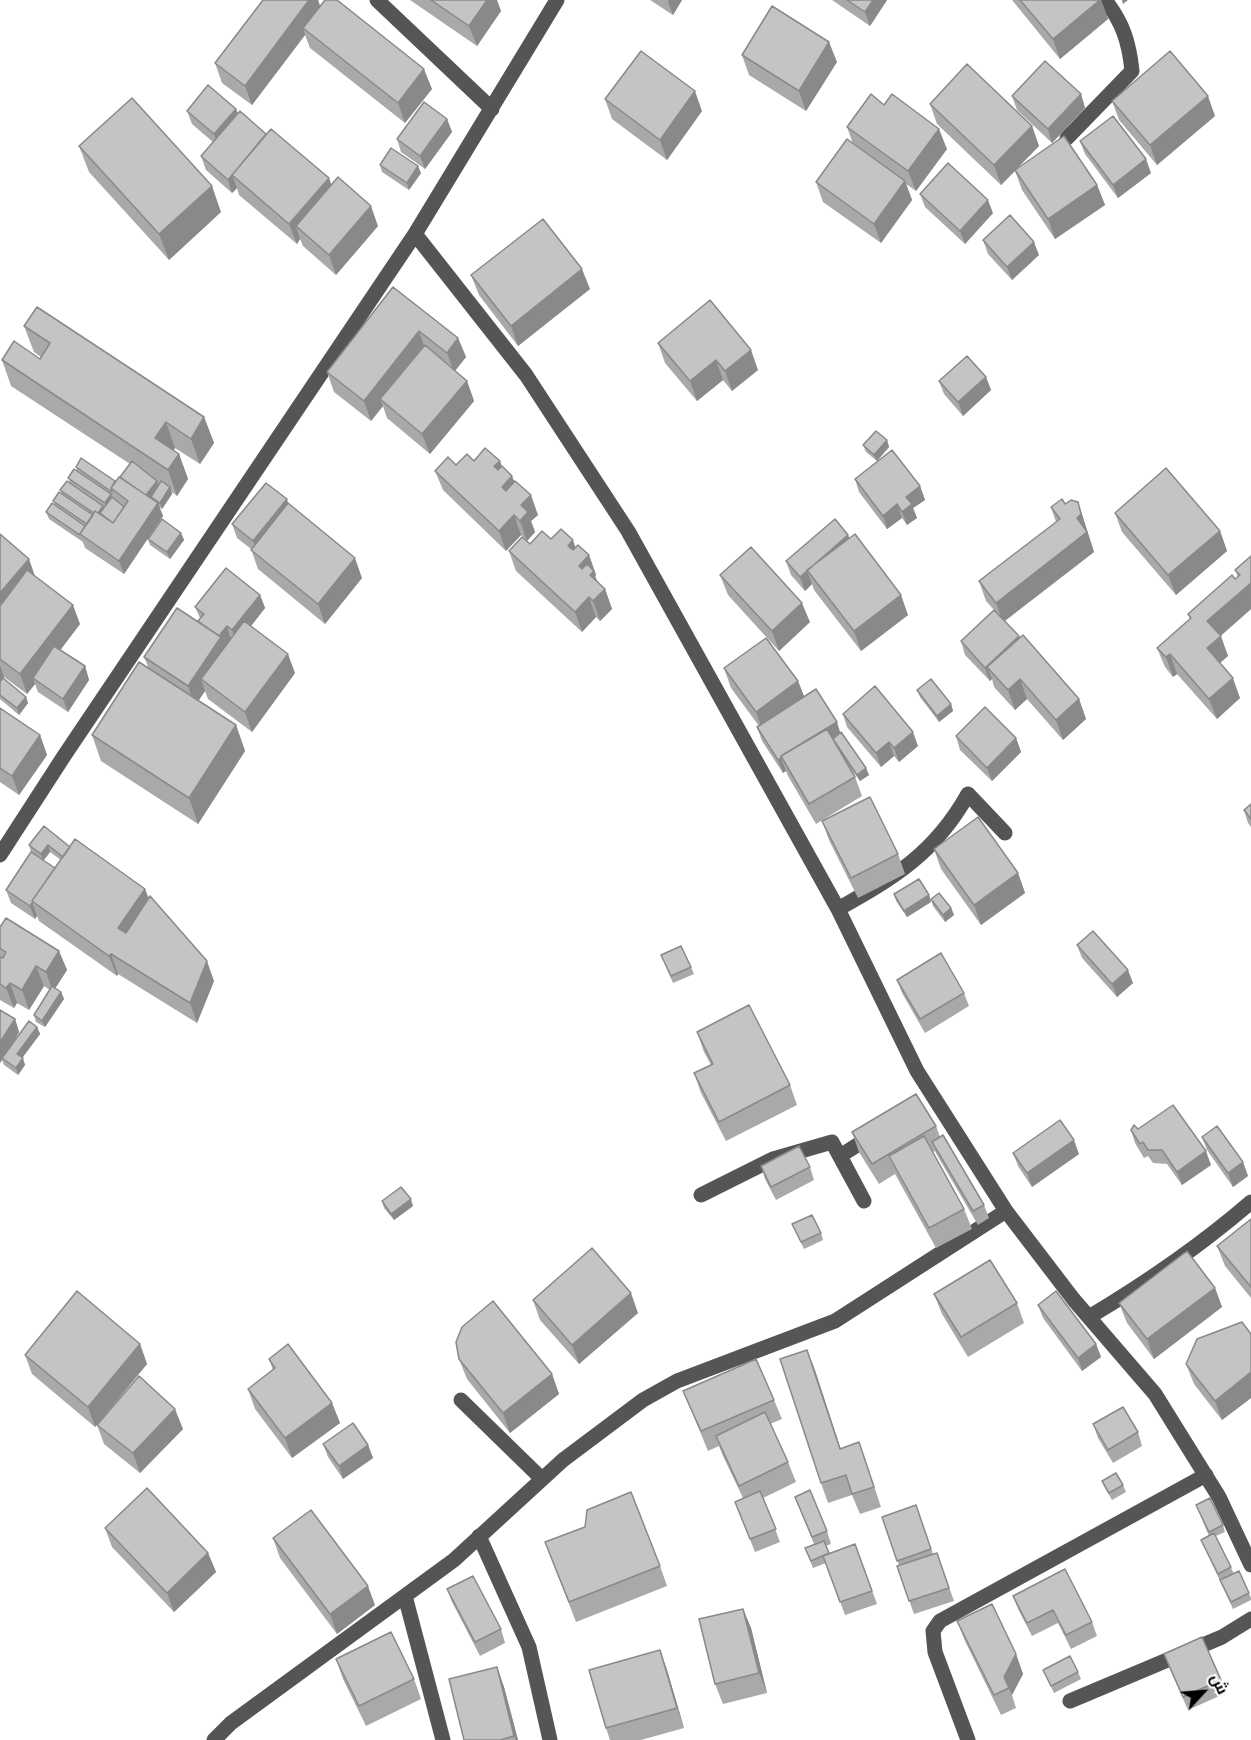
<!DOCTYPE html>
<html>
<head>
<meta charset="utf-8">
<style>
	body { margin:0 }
	#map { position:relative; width:1251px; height:1740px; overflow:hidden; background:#fff; font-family:"Nunito Sans",Cairo,sans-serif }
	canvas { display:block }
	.north { position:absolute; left:1173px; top:1662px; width:60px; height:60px; -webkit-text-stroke:4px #fff; paint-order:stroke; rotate:64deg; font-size:16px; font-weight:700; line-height:24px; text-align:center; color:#000 }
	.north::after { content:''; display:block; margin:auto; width:21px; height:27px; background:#000; clip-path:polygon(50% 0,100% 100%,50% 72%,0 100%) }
</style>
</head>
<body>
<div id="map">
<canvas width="1251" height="1740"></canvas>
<div class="north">ش</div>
</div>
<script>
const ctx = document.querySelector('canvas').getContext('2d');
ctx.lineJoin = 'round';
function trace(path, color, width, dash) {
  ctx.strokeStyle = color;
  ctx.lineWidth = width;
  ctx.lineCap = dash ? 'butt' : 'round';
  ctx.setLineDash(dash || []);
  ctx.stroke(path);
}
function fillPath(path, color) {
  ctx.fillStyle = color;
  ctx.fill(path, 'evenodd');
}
trace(new Path2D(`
	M377,0L492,109
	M1067,138L1132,71C1129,42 1123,23 1105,0
	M415,234L526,375L628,531L838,909L917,1071L1006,1211L1074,1300L1155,1394L1219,1497L1251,1565
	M0,855L64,756L415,234L557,0
	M838,909C895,877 935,853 968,794L1005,833
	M701,1195L773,1159L832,1142L864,1201L840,1156L873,1135
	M1089,1317C1146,1283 1200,1246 1251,1202
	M461,1400L542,1479
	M479,1536L529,1647L550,1740
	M405,1596L443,1740
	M1070,1701L1222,1637L1251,1619
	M214,1740L231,1723L454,1560L563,1460L643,1400L677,1381L835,1321L1006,1211
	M968,1740L935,1652L933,1631L940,1621L1206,1475`), '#555', 15);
fillPath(new Path2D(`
	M263,0H318L320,6L432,89L405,123L310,48L305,35L252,105L222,83L215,63Z
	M410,0H487L501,11L477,46Z
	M650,0H682L673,15Z
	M832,0H887L870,26Z
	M1012,0H1101L1108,19L1060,59Z
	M742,55L837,62L806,111L749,75Z
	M1081,94L1085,108L1052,143L1017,110L1012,96Z
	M605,99L702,111L667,160L612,119Z
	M1112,101L1215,116L1157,165L1119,120Z
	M930,104L1032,126L1039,146L1017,168L1097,185L1105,205L1055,239L1022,190L1015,171L1001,185L937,124Z
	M236,109L238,114L266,134L331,185L378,226L336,275L303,246L300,239L297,244L239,195L237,188L232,193L206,170L201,156L213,142L192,124L187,111Z
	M447,119L452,132L425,169L401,152L397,139Z
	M847,127L947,149L916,191L906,184L912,200L881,243L823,202L816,182L853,144Z
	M1080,141L1151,173L1118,198L1085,154Z
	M79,146L221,212L169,260L89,172Z
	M380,165L421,173L409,190L382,172Z
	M920,194L993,213L965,244L925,207Z
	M983,240L1039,255L1012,280L988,254Z
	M471,275L590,289L518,346L479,295Z
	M393,287L458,338L466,357L455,371L467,381L474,401L430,454L387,418L383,406L371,421L334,392L327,372Z
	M24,326L204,417L214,443L200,464L175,448L174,450L179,454L188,479L177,496L172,492V494L162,509L159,507L163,516L124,574L85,548L83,542L49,519L46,512L55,505L53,501L62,494L60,490L70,483L68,478L77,471L76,467L115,481L120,478L130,464L11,386L2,360L40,359L41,357L34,352Z
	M658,343L758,370L732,391L723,380L697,401L665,363Z
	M986,377L991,390L963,416L944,394L939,381Z
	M887,440L889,447L877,461L866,452L863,445Z
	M474,461H500L502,467L515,482L538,515L531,521L535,532L527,541L521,535L506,551L443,490L435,471Z
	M855,479L920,486L925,500L913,508L917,518L907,525L902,518L887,529L859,492Z
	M1078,502L1094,552L1005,621L1020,638L1079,699L1086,719L1063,740L1027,699L1015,710L994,687L992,679L990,681L965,655L961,641L994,610L986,601L979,581L1056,522L1051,507Z
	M288,504L362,578L325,624L258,569L251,549L237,538L232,524Z
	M1115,513L1220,531L1227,551L1176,595L1122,532Z
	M181,533L184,540L170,559L150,545L148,539Z
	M0,534L35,576L80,624L60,650L85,666L89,680L68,712L38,692L35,684L27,694L4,677L3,679L26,697L28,703L19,715L0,699Z
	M848,535L849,538L908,615L861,651L814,590L812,584L805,591L791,575L786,561Z
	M551,539L575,547L589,555L596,575L595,576L598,583L605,589L612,609L600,621L596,617L582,632L516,571L509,551L530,544Z
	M1251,556V609L1220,636L1228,656L1220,663L1240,698L1217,719L1177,674L1173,677L1165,667L1157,648L1190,619L1188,614L1238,577L1235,570Z
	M720,575L810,622L779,651L728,595Z
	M260,595L265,608L251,626L295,673L252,732L208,699L205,691L198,701L236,725L245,751L198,824L101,761L92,735L149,669L144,657L198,622L200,618L195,607Z
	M724,668L798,681L804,697L841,733L866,768L869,775L860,781L848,765L855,777L862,796L816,824L788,776L786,771L783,773L762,741L757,727L759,726L731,688Z
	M917,690L951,704L953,711L939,722L920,697Z
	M0,708L40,735L47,755L19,795L0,782Z
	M843,714L918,746L899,762L894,756L881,767L847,727Z
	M956,736L1016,738L1021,752L992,781L960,750Z
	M1251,804V827L1248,823L1244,810Z
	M822,821L898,854L905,874L858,898L829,840Z
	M44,826L70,847L149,898L214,981L197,1023L118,974L117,976L39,921L37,916L35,919L11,903L6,890L40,858L31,852L29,845ZM50,852L61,860L55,868L43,861Z
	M934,849L1018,873L1025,893L981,925L941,869Z
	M894,894L929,895L931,902L907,917L896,901Z
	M931,899L951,908L954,915L945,922L933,906Z
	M0,927L59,951L67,970L55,988L61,992L64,999L45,1027L36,1022L34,1015L50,990L44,986L29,1010L17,1003L14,1008L0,1000Z
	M1077,945L1133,983L1117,997L1082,958Z
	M661,955L691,967L694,974L673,983Z
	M897,980L964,993L969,1006L925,1033L902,993Z
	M0,1010L15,1019L19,1032L14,1042L37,1027L40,1034L22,1058L25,1065L18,1075L4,1065L2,1060L0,1063Z
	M697,1032L790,1085L797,1105L726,1141L701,1093L694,1073L711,1065L704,1052Z
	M936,1126L940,1137L984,1205L989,1218L978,1225L937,1155L935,1151L933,1152L964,1209L972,1229L936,1248L895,1174L879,1184L859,1152L852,1132Z
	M1138,1129L1211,1165L1182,1185L1167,1164L1153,1163L1148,1156L1144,1158L1135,1143L1131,1130Z
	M1202,1137L1243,1162L1248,1176L1233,1187L1207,1150Z
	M1013,1153L1079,1154L1032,1187L1018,1166Z
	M761,1166L810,1167L814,1180L776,1200L765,1179Z
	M382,1201L413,1206L394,1220L384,1208Z
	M1251,1219V1298L1225,1266L1217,1246Z
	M792,1224L821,1233L823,1240L804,1249Z
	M1215,1288L1222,1307L1154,1359L1127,1323L1119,1303Z
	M934,1294L1017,1303L1024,1323L968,1357L942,1314Z
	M533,1300L638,1313L579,1364L540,1320Z
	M1038,1305L1096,1344L1101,1357L1082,1371L1043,1318Z
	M1251,1334V1398L1222,1420L1194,1384L1186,1364Z
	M140,1344L147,1364L95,1427L32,1374L25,1355Z
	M807,1350L840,1448L866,1462L881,1507L860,1514L852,1495L828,1503L821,1483Z
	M269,1359L332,1403L340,1423L292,1458L255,1409L248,1389L273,1370Z
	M459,1359L552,1374L559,1394L510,1433L467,1379Z
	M683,1391L774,1400L782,1419L770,1424L788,1462L796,1482L763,1498L780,1542L755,1552L735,1502L743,1498L723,1456L719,1446L708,1451L691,1410Z
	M1093,1424L1138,1432L1142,1446L1113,1463L1098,1438Z
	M97,1425L183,1429L140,1473L104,1444Z
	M323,1444L368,1445L373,1458L343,1479L328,1457Z
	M1102,1481L1123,1485L1126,1492L1112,1500L1105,1488Z
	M795,1497L827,1531L831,1544L826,1546L829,1553L855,1544L877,1604L845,1615L826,1563L813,1568L805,1548L814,1544Z
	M916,1505L933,1554L937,1553L954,1601L914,1614L897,1566L899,1565L882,1517Z
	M1196,1505L1223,1525L1225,1532L1216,1536L1234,1574L1249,1593L1251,1598V1600L1233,1609L1201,1540L1209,1536Z
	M105,1528L208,1553L216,1572L174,1612L112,1547Z
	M273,1538L375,1605L337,1634L280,1558Z
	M545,1542L660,1566L667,1586L576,1622Z
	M447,1589L501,1629L505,1643L480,1656L452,1602Z
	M1013,1596L1092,1622L1097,1636L1071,1649L1058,1623L1032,1636L1018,1609Z
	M743,1609L751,1628L767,1693L723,1704L715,1684Z
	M957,1621L1016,1654L1023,1674L1012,1695L1016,1708L1001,1715L965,1641Z
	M660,1650L667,1670L684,1728L641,1740H610L606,1728Z
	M1164,1654L1221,1680L1226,1693L1188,1710L1169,1667Z
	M336,1659L414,1679L421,1699L366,1726L343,1679Z
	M497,1667L504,1687L518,1740H464Z
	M1043,1670L1078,1672L1081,1679L1054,1693Z`), '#a9a9a9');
fillPath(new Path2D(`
	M309,0H318L322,12L303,28L305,35L252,105L245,86Z
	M487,0H497L501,11L477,46L469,26Z
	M669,0H682L673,15L668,2Z
	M873,0H887L870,26L865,12Z
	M1100,0H1101L1108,19L1060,59L1053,39Z
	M1122,0H1128L1123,4Z
	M829,42L837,62L806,111L799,91Z
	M424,69L432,89L405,123L398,103Z
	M695,91L702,111L667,160L660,140Z
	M1081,94L1085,108L1052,143L1048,129Z
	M1208,96L1215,116L1157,165L1150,145Z
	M236,109L241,122L219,148L214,134Z
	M447,119L452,132L425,169L420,156Z
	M1032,126L1039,146L1001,185L994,165Z
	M939,129L947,149L916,191L908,171Z
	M1146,159L1151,173L1118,198L1113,185Z
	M418,166L421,173L409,190L407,183Z
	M232,175L237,188L232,193L228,180Z
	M329,178L336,198L296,226L300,239L297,244L289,224Z
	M905,181L912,200L881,243L874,224Z
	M1097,185L1105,205L1055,239L1048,219Z
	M212,186L221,212L169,260L159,234Z
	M988,200L993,213L965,244L960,231Z
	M371,206L378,226L336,275L329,255Z
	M1034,242L1039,255L1012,280L1007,267Z
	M582,269L590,289L518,346L511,326Z
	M419,331L426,351L380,399L383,406L371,421L364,401Z
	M458,338L466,357L454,372L447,353Z
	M751,350L758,370L732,391L725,371Z
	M716,360L723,380L697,401L690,381Z
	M986,377L991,390L963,416L958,402Z
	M467,381L474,401L430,454L422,434Z
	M204,417L214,443L200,464L191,439Z
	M166,422L175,448L164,464L155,438Z
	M887,440L889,447L877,461L874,455Z
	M179,454L188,479L177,496L168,470Z
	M500,461L507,481L494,466Z
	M512,476L520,496L509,507L502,487Z
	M157,481L159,487L148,503L145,496Z
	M920,486L925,500L913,508L917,518L907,525L902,512L906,497Z
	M170,487L172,494L162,509L160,503Z
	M111,494L113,501L107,510L105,503Z
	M531,495L538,515L531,521L535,532L527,541L520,521L521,505Z
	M287,499L291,513L258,554L253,541Z
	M1078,502L1094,552L1003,622L996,603L1077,518Z
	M158,503L163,516L124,574L119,561Z
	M897,504L902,518L887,529L883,516Z
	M514,515L521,535L506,551L499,531Z
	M1220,531L1227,551L1176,595L1168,575Z
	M181,533L184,540L170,559L167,552Z
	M848,535L853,549L807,571Z
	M573,540L580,560L568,546Z
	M589,555L596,575L595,576L601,591L579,566Z
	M355,558L362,578L325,624L318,604Z
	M29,559L36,579L0,609V593Z
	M807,571L812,584L805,591L800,577Z
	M1251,583V609L1215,641L1207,621Z
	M605,589L612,609L600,621L593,601Z
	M260,595L265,608L237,644L232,630Z
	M901,595L908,615L861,651L854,631Z
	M589,597L596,617L582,632L575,612Z
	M802,603L810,622L779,651L772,631Z
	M73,605L80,624L37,681L33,678L35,684L27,694L20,674Z
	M227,626L231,640L201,679L205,691L195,706L188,686L218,637Z
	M1019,636L1024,650L987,667L992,679L990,681L985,668Z
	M1221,636L1228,656L1214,668L1207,648Z
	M288,654L295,673L252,732L245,712Z
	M1170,654L1177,674L1173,677L1166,657Z
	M0,665L4,677L0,683Z
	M85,666L89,680L68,712L63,699Z
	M1233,678L1240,698L1217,719L1209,699Z
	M1020,679L1027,699L1015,710L1008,690Z
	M798,681L806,701L763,732L756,712Z
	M26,697L28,703L19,715L17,708Z
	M1079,699L1086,719L1063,740L1056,720Z
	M951,704L953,711L939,722L937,716Z
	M837,722L841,735L782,757Z
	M236,725L245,751L198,824L189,798Z
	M913,732L918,746L899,762L894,748Z
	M40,735L47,755L19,795L12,776Z
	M1016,738L1021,752L992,781L987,768Z
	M889,742L894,756L881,767L876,753Z
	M781,758L786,771L783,773L778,760Z
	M866,768L869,775L860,781L857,775Z
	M48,845L50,852L43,861L41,854Z
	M1018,873L1025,893L981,925L974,905Z
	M145,889L153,909L126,948L118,928Z
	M929,895L931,902L907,917L904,911Z
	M32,902L37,916L35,919L30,906Z
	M951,908L954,915L945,922L943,915Z
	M59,951L67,970L53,992L46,972Z
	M111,954L118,974L117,976L109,956Z
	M207,961L214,981L197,1023L190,1003Z
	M36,966L44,986L29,1010L22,990Z
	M1128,970L1133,983L1117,997L1112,984Z
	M10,983L17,1003L14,1008L6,988Z
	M61,992L64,999L45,1027L42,1021Z
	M15,1019L19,1032L0,1063V1042Z
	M37,1027L40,1034L20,1061L17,1054Z
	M23,1058L25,1065L18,1075L16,1068Z
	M1074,1140L1079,1154L1032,1187L1027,1173Z
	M1206,1151L1211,1165L1182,1185L1177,1172Z
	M1243,1162L1248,1176L1233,1187L1228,1173Z
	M411,1199L413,1206L394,1220L391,1214Z
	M1215,1288L1222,1307L1154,1359L1147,1339Z
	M631,1293L638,1313L579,1364L572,1345Z
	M140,1344L147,1364L95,1427L88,1407Z
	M1096,1344L1101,1357L1082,1371L1078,1358Z
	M807,1350L815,1370L847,1468L840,1449Z
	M1251,1372V1398L1222,1420L1215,1401Z
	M552,1374L559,1394L510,1433L503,1413Z
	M332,1403L340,1423L292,1458L285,1438Z
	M175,1409L183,1429L140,1473L133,1453Z
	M368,1445L373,1458L343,1479L339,1466Z
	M208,1553L216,1572L174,1612L167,1593Z
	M368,1586L375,1605L337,1634L330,1614Z
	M743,1609L751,1628L767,1693L759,1673Z
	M660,1650L667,1670L684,1728L677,1708Z
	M1016,1654L1023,1674L1012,1695L1004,1677Z
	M497,1667L504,1687L518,1740H516L514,1736Z`), '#898989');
const building = new Path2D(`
	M263,0H309L245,86L215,63Z
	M325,0H337L424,69L398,103L303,28Z
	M431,0H487L469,26Z
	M847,0H873L865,12Z
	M1020,0H1100L1053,39Z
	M772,6L829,42L799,91L742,55Z
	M641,51L695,91L660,140L605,99Z
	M1170,51L1208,96L1150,145L1112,101Z
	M1045,61L1081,94L1048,129L1012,96Z
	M967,64L1032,126L994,165L930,104Z
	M208,85L236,109L214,134L187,111Z
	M871,94L884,105L892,94L939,129L908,171L847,127Z
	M132,98L212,186L159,234L79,146Z
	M424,102L447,119L420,156L397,139Z
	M240,111L266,134L228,180L201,156Z
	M1113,116L1146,159L1113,185L1080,141Z
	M271,129L329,178L289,224L232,175Z
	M1064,136L1097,185L1048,219L1015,170Z
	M847,139L905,181L874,224L816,182Z
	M391,148L418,166L407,183L380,165Z
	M948,163L988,200L960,231L920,194Z
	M338,177L371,206L329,255L296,226Z
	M1010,215L1034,242L1007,267L983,240Z
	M543,219L582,269L511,326L471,275Z
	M393,287L458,338L447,353L419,331L364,401L327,372Z
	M710,300L751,350L725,371L716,360L690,381L658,343Z
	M37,307L204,417L191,439L166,422L155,438L179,454L168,470L2,360L14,341L40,359L50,343L24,326Z
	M425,345L467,381L422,434L380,399Z
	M967,356L986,377L958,402L939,381Z
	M876,431L887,440L874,455L863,445Z
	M485,448L500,461L494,466L498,470L502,466L512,476L502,487L506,491L515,481L531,495L521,505L528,512L520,521L514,515L499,531L435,471L448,457L456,465L467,454L474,461Z
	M892,450L920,486L906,497L912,504L902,512L897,504L883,516L855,479Z
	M81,458L115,481L111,488L112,492L76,467Z
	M132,461L157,481L146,495L120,477Z
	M1166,468L1220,531L1168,575L1115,513Z
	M74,469L111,494L105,503L68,478Z
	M119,477L158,503L119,561L80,534L95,511L113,523L128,501L111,488Z
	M67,481L103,506L98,513L95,511L94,513L60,490Z
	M161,481L170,487L160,503L151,497Z
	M266,483L287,499L253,541L232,524Z
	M59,492L93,515L87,524L53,501Z
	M112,497L124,507L113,523L100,513Z
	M1062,499L1065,504L1071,500L1078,502L1081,514L1077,518L1087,532L996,603L979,581L1060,519L1051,507Z
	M52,503L85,526L80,534V535L46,512Z
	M288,503L355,558L318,604L251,550Z
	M162,519L181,533L167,552L148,539Z
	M835,519L848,535L800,577L786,561Z
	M561,529L573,540L568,546L573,550L578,545L589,555L579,566L582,569L587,564L594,571L590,575L605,589L593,601L589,597L575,612L509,551L522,537L530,544L542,531L551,539Z
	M0,534L29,559L0,593Z
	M855,534L901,595L854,631L807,570Z
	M751,547L802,603L772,631L720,575Z
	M1251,556V583L1207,621L1221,636L1207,648L1233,678L1209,699L1170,654L1166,657L1157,648L1191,618L1188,614L1232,575L1235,579L1240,575L1235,570Z
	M226,568L260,595L232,630L227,626L219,636L198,621L204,614L195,607Z
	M27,570L73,605L20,674L0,659V606Z
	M177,608L221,637L188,686L144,657Z
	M994,610L1019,636L985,668L961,641Z
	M244,621L288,654L245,712L201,679Z
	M1023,635L1079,699L1056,720L1020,679L1008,690L987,667Z
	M766,638L798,681L756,712L724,668Z
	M54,646L85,666L63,699L33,678Z
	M139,662L236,725L189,798L92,735Z
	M3,678L26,697L17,708L0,695V682Z
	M931,679L951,704L937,716L917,690Z
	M875,686L913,732L894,748L889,742L876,753L843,714Z
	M816,689L837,722L781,756L782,757L778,760L757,727Z
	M985,707L1016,738L987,768L956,736Z
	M0,708L40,735L12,776L0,768Z
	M827,729L855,777L809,804L781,756Z
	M841,732L866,768L857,775L833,739Z
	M870,797L898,854L851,878L822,821Z
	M1251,804V819L1244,810Z
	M978,817L1018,873L974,905L934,849Z
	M44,826L70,847L63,857L48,845L41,854L29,845Z
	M75,839L145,889L118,928L126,933L150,896L207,961L190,1003L111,954L109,956L32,901Z
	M31,852L55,868L32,901L33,902L30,906L6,890Z
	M919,879L929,895L904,911L894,894Z
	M939,893L951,908L943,915L931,899Z
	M6,918L59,951L46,972L36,966L22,990L10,983L6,988L0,984V957L3,958L6,952L0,948V927Z
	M1093,931L1128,970L1112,984L1077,945Z
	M681,946L691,967L671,976L661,955Z
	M941,953L964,993L920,1019L897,980Z
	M52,986L61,992L42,1021L34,1015Z
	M749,1005L790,1085L719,1122L694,1073L713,1064L697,1032Z
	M0,1010L15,1019L0,1042Z
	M29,1021L37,1027L17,1054L23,1058L16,1068L2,1058Z
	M916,1094L936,1126L872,1164L852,1132Z
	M1173,1105L1206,1151L1177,1172L1162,1150H1148L1143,1142L1140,1144L1131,1130L1134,1125L1138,1129Z
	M1060,1120L1074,1140L1027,1173L1013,1153Z
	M1217,1126L1243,1162L1228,1173L1202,1137Z
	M943,1135L984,1205L973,1211L932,1142Z
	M924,1136L964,1209L929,1228L889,1156Z
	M799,1146L810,1167L771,1187L761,1166Z
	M401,1187L411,1199L391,1214L382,1201Z
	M812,1215L821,1233L801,1242L792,1224Z
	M1251,1219V1287L1217,1246Z
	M592,1248L631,1293L572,1345L533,1300Z
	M1187,1251L1215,1288L1147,1339L1119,1303Z
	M990,1260L1017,1303L961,1337L934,1294Z
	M77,1291L140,1344L88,1407L25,1355Z
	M1056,1291L1096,1344L1078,1358L1038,1305Z
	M493,1301L552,1374L503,1413L459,1359L456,1342L462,1327Z
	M1242,1322L1251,1334V1372L1215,1401L1186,1364L1197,1339Z
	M288,1344L332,1403L285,1438L248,1389L275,1368L269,1359Z
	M807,1350L840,1449L859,1442L874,1487L852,1494L846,1475L821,1483L780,1359Z
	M756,1359L774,1400L701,1431L683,1391Z
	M139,1376L175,1409L133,1453L97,1425Z
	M1123,1407L1138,1432L1108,1450L1093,1424Z
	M765,1412L788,1462L739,1486L716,1436Z
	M353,1423L368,1445L339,1466L323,1444Z
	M1116,1473L1123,1485L1109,1493L1102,1481Z
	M147,1488L208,1553L167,1593L105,1528Z
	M810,1490L827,1531L812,1537L795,1497Z
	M760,1491L776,1529L750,1539L735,1502Z
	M631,1492L660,1566L569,1602L545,1542L585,1527L587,1510Z
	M1210,1498L1223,1525L1209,1532L1196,1505Z
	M916,1505L931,1549L897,1561L882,1517Z
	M311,1510L368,1586L330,1614L273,1538Z
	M1214,1533L1231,1567L1218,1574L1201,1540Z
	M824,1541L829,1553L811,1561L805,1548Z
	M855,1544L872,1591L840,1602L823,1556Z
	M937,1553L949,1588L909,1601L897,1566Z
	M1065,1569L1092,1622L1066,1635L1053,1610L1027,1623L1013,1596Z
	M1239,1571L1249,1593L1231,1602L1220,1580Z
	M473,1576L501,1629L475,1642L447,1589Z
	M992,1604L1016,1654L1004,1677L1009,1688L994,1695L957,1621Z
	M743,1609L759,1673L715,1684L699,1619Z
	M391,1632L414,1679L359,1706L336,1659Z
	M1202,1637L1221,1680L1183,1697L1164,1654Z
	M660,1650L677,1708L606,1728L589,1670Z
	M1070,1656L1078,1672L1051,1686L1043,1670Z
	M497,1667L514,1736L500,1740H464L449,1679Z`);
fillPath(building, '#c4c4c4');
trace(building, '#898989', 1.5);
</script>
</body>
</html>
